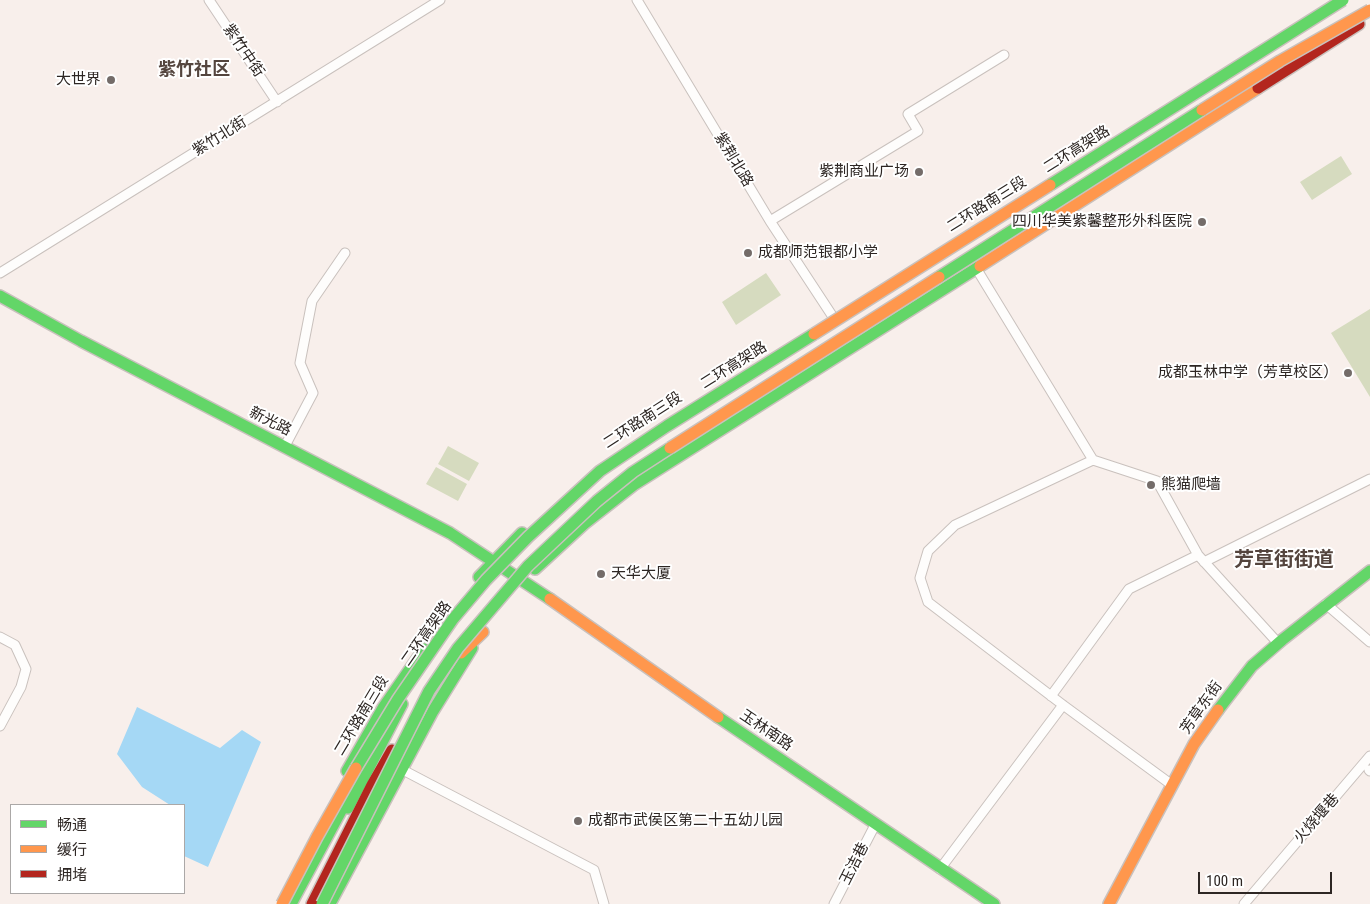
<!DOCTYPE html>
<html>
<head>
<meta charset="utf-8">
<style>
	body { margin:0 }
	#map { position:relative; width:1370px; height:904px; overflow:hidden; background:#f8efeb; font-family:"Roboto Condensed","Noto Sans SC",sans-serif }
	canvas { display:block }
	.legend { position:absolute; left:10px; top:804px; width:175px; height:90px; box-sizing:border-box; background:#fff; border:1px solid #aba8a7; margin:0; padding:6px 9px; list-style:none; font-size:15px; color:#2d2623 }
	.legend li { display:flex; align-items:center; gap:10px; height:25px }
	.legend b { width:25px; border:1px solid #aba8a7 }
	.scale { position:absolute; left:1198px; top:872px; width:134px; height:22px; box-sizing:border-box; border:2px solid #2d2623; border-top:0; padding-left:6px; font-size:15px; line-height:18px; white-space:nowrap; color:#2d2623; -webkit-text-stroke:4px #fff; paint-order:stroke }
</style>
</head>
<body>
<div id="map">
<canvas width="1370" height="904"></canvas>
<ul class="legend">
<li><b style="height:6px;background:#63d668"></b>畅通</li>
<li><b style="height:6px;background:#ff974d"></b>缓行</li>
<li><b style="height:6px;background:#b3261e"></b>拥堵</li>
</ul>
<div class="scale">100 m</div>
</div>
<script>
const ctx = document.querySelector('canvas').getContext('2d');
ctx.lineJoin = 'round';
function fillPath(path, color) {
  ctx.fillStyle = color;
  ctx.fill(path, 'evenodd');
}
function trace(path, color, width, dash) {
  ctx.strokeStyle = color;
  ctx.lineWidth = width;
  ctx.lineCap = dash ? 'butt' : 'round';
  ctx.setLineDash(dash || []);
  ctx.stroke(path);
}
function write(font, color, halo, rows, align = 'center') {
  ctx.font = font + ' "Roboto Condensed","Noto Sans SC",sans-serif';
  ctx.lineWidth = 4;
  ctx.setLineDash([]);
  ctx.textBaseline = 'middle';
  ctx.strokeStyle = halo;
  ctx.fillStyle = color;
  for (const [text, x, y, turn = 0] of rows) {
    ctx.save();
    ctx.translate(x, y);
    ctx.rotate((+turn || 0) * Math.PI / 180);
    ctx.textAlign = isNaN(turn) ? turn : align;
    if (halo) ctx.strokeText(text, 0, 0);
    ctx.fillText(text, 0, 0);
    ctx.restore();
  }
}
fillPath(new Path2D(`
	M1341,156L1352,174L1312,200L1300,182Z
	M766,273L781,295L736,325L722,302Z
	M1370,309V397L1331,333Z
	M448,446L479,463L469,481L438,464Z
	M436,467L467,484L458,501L426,484Z`), '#d6dbbf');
fillPath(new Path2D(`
	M137,707L220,748L242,730L261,742L208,867L184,856V805H170L142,787L117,754Z`), '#a5d8f5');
const street = new Path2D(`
	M209,0L277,102
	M637,0L770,221L833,317
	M770,221L918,131L908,114L1004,55
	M976,268L1093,460L1157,481L1198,555L1278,643
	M0,273L440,0
	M285,446L313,393L300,363L312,301L345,253
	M1093,460L955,525L928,551L920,578L928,602L1063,705L1172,785
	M1204,562L1370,479
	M1326,604L1370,642
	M0,637L15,645L26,669L21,687L0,726
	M1051,696L1129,589L1198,555
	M401,769L594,870L604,904
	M1369,770L1370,771
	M940,869L1063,705
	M834,904L875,825
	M1244,904L1370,756`);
const fast = new Path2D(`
	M0,296L81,341L450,533L550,599
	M535,569L584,524L635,484L980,266
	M479,577L522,533
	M1218,710L1252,666L1282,640L1370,571
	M718,717L994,904
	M347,771L383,708L424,649
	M348,808L402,704
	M332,900L433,711L472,648
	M291,904L349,796`);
const slow = new Path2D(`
	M980,266L1258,88
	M550,599L718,717
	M461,653L483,632
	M1109,904L1194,744L1218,710`);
const jam = new Path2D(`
	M1258,88L1359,24
	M312,904L372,785L392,750`);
trace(street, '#c9c1bd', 11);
trace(fast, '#c9c1bd', 14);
trace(slow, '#c9c1bd', 14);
trace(jam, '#c9c1bd', 14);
trace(street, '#fefdfc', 9);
trace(fast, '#63d668', 11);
trace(slow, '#ff974d', 11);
trace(jam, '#b3261e', 11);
const fastBridge = new Path2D(`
	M1050,185L1343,0
	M939,277L1202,110
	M356,768L398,699L453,619L486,580L528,537L600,471L667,426L814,334
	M322,904L429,691L458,648L528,566L597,501L633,472L670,448`);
const slowBridge = new Path2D(`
	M1202,110L1280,61L1370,10
	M814,334L1050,185
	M670,448L939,277
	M282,904L317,837L356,768`);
trace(fastBridge, '#c9c1bd', 14, []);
trace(slowBridge, '#c9c1bd', 14, []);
trace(fastBridge, '#63d668', 11);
trace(slowBridge, '#ff974d', 11);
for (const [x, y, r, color] of [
	[111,80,5,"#746c69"],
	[919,172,5,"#746c69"],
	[1202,222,5,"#746c69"],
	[748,253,5,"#746c69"],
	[1348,373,5,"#746c69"],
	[1151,485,5,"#746c69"],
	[601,574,5,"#746c69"],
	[578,821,5,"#746c69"]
]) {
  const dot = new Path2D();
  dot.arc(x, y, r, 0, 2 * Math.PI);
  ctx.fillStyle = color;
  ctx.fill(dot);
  trace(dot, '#fff', 2);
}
write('15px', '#2d2623', '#fff', [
	["紫竹中街",243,51,56],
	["紫竹北街",220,137,-32],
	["二环高架路",1077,150,-32],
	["紫荆北路",733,160,59],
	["二环路南三段",987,205,-32],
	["二环高架路",734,366,-32],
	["二环路南三段",643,421,-33],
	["新光路",270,422,27],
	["二环高架路",427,634,-55],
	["芳草东街",1202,708,-55],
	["二环路南三段",362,716,-59],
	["玉林南路",766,731,34],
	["火烧堰巷",1317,819,-49],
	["玉洁巷",855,864,-63]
]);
write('15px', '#2d2623', '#fff', [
	["大世界",101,80],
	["紫荆商业广场",909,172],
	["四川华美紫馨整形外科医院",1192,222],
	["成都师范银都小学",758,253,"left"],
	["成都玉林中学（芳草校区）",1338,373],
	["熊猫爬墙",1161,485,"left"],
	["天华大厦",611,574,"left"],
	["成都市武侯区第二十五幼儿园",588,821,"left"]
], 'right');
write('bold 18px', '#54453e', '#fff', [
	["紫竹社区",194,70]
]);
write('bold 20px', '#54453e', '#fff', [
	["芳草街街道",1284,561]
]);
</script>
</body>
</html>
